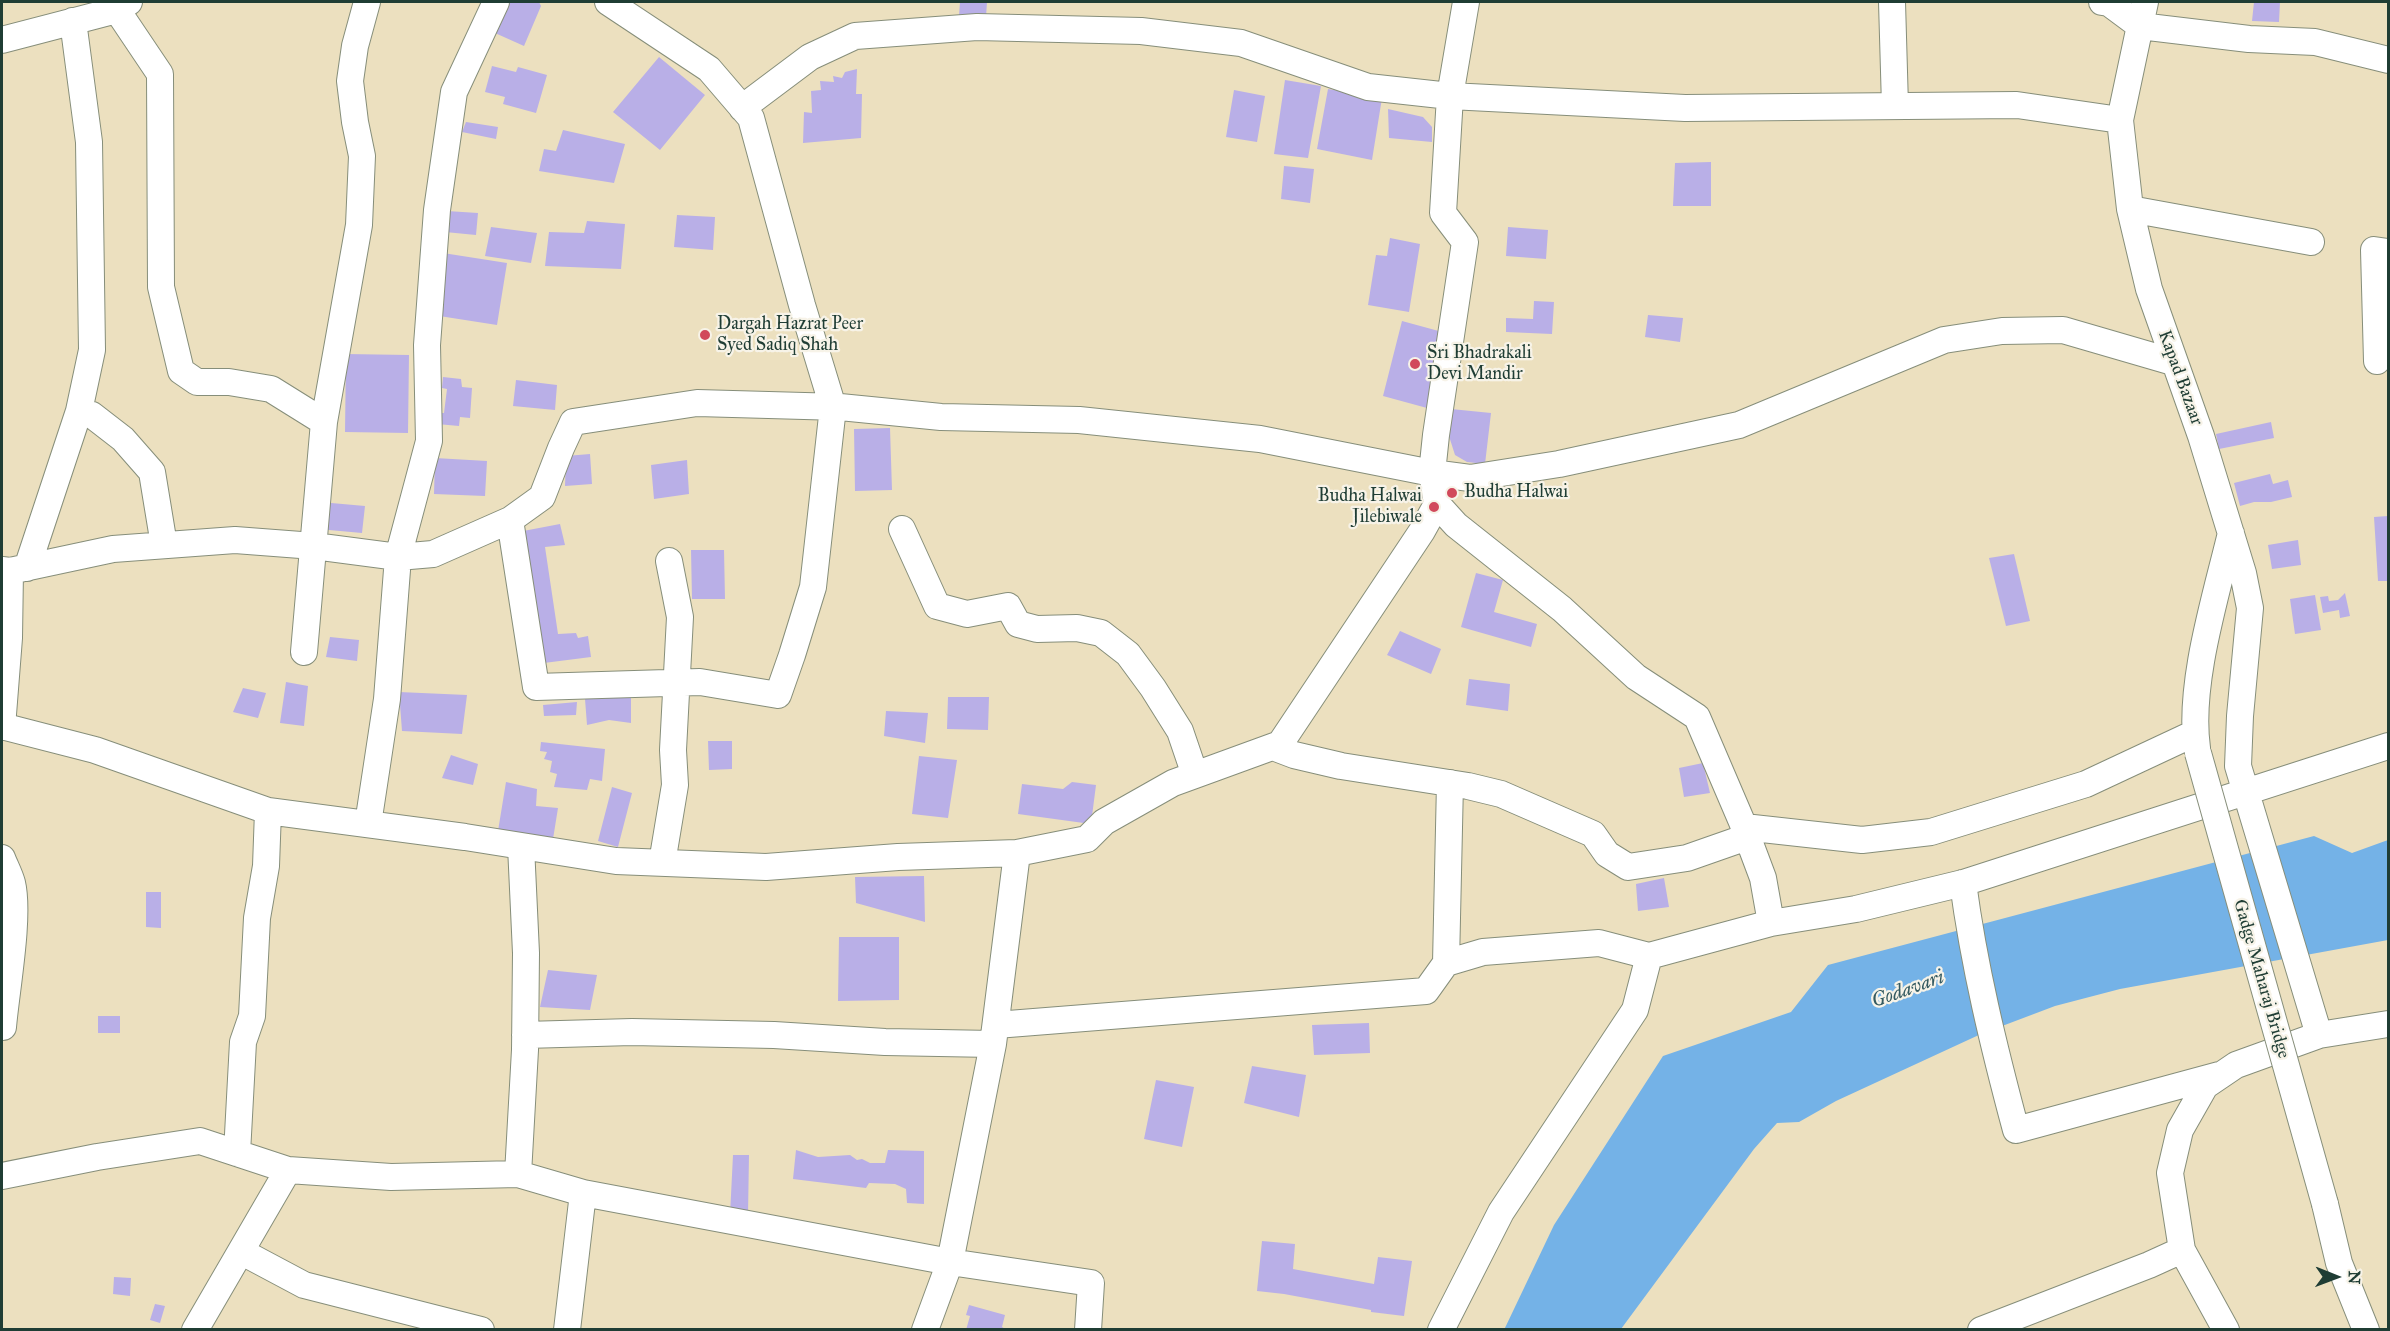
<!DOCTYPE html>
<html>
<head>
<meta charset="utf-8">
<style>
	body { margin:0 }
	#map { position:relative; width:2390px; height:1331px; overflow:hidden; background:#ece0bf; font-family:"IM FELL Great Primer",serif }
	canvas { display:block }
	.frame { position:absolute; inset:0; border:3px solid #1f3d34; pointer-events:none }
	.north { position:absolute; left:2306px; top:1247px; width:60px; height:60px; -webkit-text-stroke:4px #f7f3e8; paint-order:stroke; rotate:91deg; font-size:16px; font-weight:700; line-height:24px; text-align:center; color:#1f3d34 }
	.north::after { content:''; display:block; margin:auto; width:21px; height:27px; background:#1f3d34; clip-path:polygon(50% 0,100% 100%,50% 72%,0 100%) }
</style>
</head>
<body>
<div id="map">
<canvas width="2390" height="1331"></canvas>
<div class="frame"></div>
<div class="north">N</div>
</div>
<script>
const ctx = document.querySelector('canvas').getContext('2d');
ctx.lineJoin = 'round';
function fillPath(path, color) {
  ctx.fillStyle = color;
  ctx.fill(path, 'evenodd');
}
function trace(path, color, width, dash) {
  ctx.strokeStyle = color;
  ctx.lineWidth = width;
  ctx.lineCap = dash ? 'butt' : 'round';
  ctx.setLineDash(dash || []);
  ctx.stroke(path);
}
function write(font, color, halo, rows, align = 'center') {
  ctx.font = font + ' "IM FELL Great Primer",serif';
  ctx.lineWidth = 4.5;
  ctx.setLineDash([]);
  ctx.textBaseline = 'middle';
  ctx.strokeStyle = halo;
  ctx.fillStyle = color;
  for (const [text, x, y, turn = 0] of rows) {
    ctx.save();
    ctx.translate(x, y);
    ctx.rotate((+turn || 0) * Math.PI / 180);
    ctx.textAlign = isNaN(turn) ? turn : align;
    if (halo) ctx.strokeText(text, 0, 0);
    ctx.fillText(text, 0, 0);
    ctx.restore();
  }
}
fillPath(new Path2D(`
	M2314,836L2352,853L2388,840V940L2120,989L2055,1006L1981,1034L1836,1101L1799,1122L1777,1123L1754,1149L1621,1329L1504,1330L1554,1225L1663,1056L1791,1012L1828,965Z`), '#74b2e7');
fillPath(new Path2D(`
	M509,2H539L541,6L524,46L495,33Z
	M960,2H987L986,17L959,16Z
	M2254,2H2280L2279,22L2252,21Z
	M659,57L705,95L660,150L613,112Z
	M492,66L516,72L518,67L547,75L536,113L503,104L505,97L485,92Z
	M857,69L856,94H862L861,138L803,143L804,112L812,113L811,91L821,90L820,81L834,82L833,76L842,78L845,72Z
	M1285,80L1321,86L1308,158L1274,154Z
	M1328,89L1382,98L1372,160L1317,149Z
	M1234,90L1265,96L1257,142L1226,137Z
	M1388,109L1423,117L1432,127V142L1389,138Z
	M466,122L498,127L496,139L462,132Z
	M563,130L625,144L614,183L539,171L544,149L556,151Z
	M1711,162V206H1673L1675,163Z
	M1284,166L1314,169L1310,203L1281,199Z
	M447,211L478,213L476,235L445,232Z
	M677,215L715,217L713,250L674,247Z
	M587,221L625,224L621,269L545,266L549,232L584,233Z
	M491,227L537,233L531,263L485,256Z
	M1508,227L1548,230L1546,259L1506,256Z
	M1390,238L1420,244L1409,312L1368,305L1376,255L1387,256Z
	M443,253L507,263L497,325L433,315Z
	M1534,301L1554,302L1552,334L1506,332V318L1533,319Z
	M1648,315L1683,318L1680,342L1645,337Z
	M1402,321L1446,333L1427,408L1383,396Z
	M346,354L409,355L408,433L345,432Z
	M443,377L461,379L462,387L472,388L470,418L460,417L459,426L437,424L438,413H444L447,389L442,388Z
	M516,380L557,385L555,410L513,406Z
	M1451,409L1491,413L1485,464L1467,462L1455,455L1448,433Z
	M2271,422L2274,438L2219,449L2216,434Z
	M890,428L892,490L855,491L854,429Z
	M590,454L592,484L565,486L566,456Z
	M435,458L487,461L485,496L434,494Z
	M687,460L689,494L654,499L651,465Z
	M2270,474L2273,484L2288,480L2292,497L2271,502H2254L2240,506L2234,483Z
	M320,502L365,506L362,533L318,529Z
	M2388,516V581H2378L2374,517Z
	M560,524L565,545L545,547L558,634L576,633L578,638L588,636L591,657L536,664L518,532Z
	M2298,540L2301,565L2272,569L2268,545Z
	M691,550H724L725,599H692Z
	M2014,554L2030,621L2006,626L1989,558Z
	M1476,573L1503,580L1494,612L1537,624L1531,647L1461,627Z
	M2345,593L2350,616L2340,618L2339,610L2323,613L2320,597L2328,596L2329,601L2338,600Z
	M2315,595L2321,630L2295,634L2290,599Z
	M1400,631L1441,649L1431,674L1387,655Z
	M330,637L359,640L357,661L326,657Z
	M1469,679L1510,684L1508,711L1466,705Z
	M286,682L308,686L304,726L280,723Z
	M243,688L266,693L258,718L233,712Z
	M399,692L467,695L462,734L402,731Z
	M631,697V723L609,720L587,725L585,699Z
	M948,697H989L988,730L947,729Z
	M577,702L576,715L544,716L543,705Z
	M886,711L928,713L925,743L884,736Z
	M708,741H732V769L709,770Z
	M541,742L605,749L602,781L590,779L587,790L554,787L557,774L550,772L552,761L544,759L547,752L540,751Z
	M451,755L478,764L473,785L442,778Z
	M919,756L957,760L948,818L912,814Z
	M1703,763L1710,793L1684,797L1679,768Z
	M506,782L537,789L536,806L558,808L553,839L498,831Z
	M1072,782L1096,785L1091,824L1018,814L1022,784L1063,789Z
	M612,787L632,793L618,847L598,841Z
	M924,876L925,922L856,903L855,877Z
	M1664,878L1669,907L1638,911L1636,884Z
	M146,892H161V928L146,927Z
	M839,937H899V1000L838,1001Z
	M548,970L597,975L590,1010L540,1007Z
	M98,1016H120V1033H98Z
	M1369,1023L1370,1053L1314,1055L1312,1025Z
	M1252,1066L1306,1075L1299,1117L1244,1103Z
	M1156,1080L1194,1087L1182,1147L1144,1139Z
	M796,1150L818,1157L850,1155L857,1160L862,1159L870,1163H885L888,1150L924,1151V1204L907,1203L906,1189L895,1184L869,1183L866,1188L793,1179Z
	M733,1155H749L748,1215H730Z
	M1262,1241L1295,1244L1293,1269L1374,1284L1378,1257L1412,1261L1404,1316L1371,1312V1310L1284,1294L1257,1291Z
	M114,1277L131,1278L130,1296L113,1294Z
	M155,1304L165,1306L160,1323L150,1320Z
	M969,1305L1005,1315L1002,1327L1007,1330H966L970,1316L966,1315Z`), '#b9afe7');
const minor = new Path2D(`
	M1466,2L1450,96L1443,213L1465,242L1436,435L1432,473L1437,504L1456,525L1562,609L1636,677L1697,717L1742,822L1763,878L1771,923
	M1892,2L1895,106
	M2102,2L2109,3L2140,26L2249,39L2315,42L2388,60
	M2145,2L2120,120L2130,209L2149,289L2201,436L2243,573L2250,608L2240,716L2238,766L2319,1035
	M117,10L160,74L161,287L181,371L197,382H229L271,389L324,422
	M2,40L117,10L129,2
	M742,108L810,57L855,36L977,27L1141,31L1241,43L1368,87L1450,96L1685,108L2017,105L2120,120
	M2130,209L2311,242
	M2377,361L2374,250L2388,252
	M79,411L92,415L123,439L152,472L164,545
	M510,520L536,687L700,682L778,695L792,655L813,587L833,407L802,305L751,118L709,69L608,2
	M902,529L937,606L967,614L1008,606L1018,624L1037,629L1077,628L1101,633L1128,654L1153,688L1180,731L1195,775
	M27,568L79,411L92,350L89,142L73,21
	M2,570L10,571L113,549L235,540L314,546L398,557L429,441L427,345L437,210L454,92L496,2
	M304,652L324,422L359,225L362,156L355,122L350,81L355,46L367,2
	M2,726L95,750L268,811L465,837L616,861L766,867L898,857L1017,853
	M2,727L9,638L10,571
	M1273,747L1294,755L1341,766L1468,786L1501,794L1593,834L1607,854L1628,867L1687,858L1747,837
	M2197,748C2188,684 2216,596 2231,533
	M368,824L387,699L398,557L433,554L510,520L542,497L561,448L573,422L697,403L840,407L941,417L1079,420L1260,439L1432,473L1470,478L1559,464L1739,425L1944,340L2002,331L2063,330L2173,362
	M1744,827L1862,840L1931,832L2086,784L2195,733
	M2,858C5,866 10,875 12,883C20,916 6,991 3,1027
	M662,863L675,785L673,750L680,617L669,561
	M1963,883C1974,966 1994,1048 2016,1130L2219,1075
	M1446,963L1450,783
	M996,1025L1426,991L1446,963L1483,952L1599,943L1649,956
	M525,1035L632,1032L774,1035L885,1042L993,1044
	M237,1153L243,1042L252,1016L257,918L266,866L268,811
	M518,1174L525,1050L526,953L521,846
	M2,1176L97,1157L200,1141L288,1170L391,1177L518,1174L583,1193L950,1262L1091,1283L1088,1330
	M2325,1204L2339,1263L2366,1330
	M2182,1250L2226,1330
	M242,1252L304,1285L481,1330
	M195,1330L288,1170
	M567,1330L583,1193
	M925,1330L950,1262L993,1044L1017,853L1087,839L1104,822L1173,783L1280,744L1422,531L1437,504
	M1441,1330L1501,1212L1635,1010L1649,956L1771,923L1856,909L1963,883L2388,746
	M1981,1330L2149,1265L2182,1250L2170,1173L2180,1130L2205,1086L2236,1065L2319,1035L2388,1024`);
trace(minor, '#868e7a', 28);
trace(minor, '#fff', 26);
const minorBridge = new Path2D(`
	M2198,753L2325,1204`);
trace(minorBridge, '#868e7a', 28, []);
trace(minorBridge, '#fff', 26);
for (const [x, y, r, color] of [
	[705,335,6,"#d1495b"],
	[1415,364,6,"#d1495b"],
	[1452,493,6,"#d1495b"],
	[1434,507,6,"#d1495b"]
]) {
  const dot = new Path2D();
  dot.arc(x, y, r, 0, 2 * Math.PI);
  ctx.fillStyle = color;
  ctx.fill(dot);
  trace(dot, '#f7f3e8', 2);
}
write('18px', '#1f3d34', '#f7f3e8', [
	["Dargah Hazrat Peer",717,325],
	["Syed Sadiq Shah",717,346],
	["Sri Bhadrakali",1427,354],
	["Devi Mandir",1427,375],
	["Budha Halwai",1464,493],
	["Budha Halwai",1422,497,"right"],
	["Jilebiwale",1422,518,"right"]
], 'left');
write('18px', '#1f3d34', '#f7f3e8', [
	["Kapad Bazaar",2180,378,70],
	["Gadge Maharaj Bridge",2261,979,74]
]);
write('italic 20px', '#345a61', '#f7f3e8', [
	["Godavari",1908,990,-20]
]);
</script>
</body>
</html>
